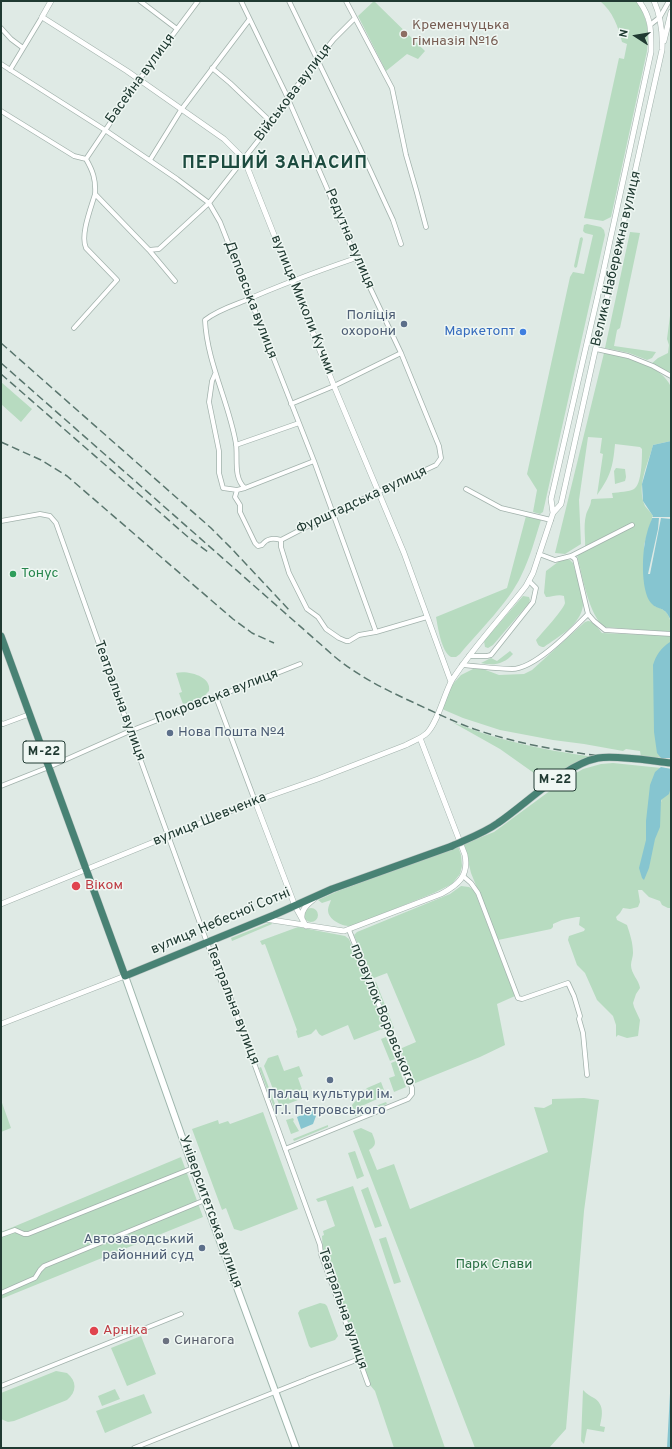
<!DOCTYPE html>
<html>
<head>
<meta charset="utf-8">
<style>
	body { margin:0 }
	#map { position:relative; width:672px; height:1449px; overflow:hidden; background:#dfeae5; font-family:Overpass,sans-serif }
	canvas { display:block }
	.frame { position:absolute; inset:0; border:2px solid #203a32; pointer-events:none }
	.north { position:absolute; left:616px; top:16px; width:40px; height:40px; -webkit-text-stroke:3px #eff7f3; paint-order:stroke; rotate:282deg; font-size:11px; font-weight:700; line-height:16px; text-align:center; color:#203a32 }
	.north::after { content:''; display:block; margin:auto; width:14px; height:18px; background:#203a32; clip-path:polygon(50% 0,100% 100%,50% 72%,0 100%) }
</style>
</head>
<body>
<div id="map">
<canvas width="672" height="1449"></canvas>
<div class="frame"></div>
<div class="north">N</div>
</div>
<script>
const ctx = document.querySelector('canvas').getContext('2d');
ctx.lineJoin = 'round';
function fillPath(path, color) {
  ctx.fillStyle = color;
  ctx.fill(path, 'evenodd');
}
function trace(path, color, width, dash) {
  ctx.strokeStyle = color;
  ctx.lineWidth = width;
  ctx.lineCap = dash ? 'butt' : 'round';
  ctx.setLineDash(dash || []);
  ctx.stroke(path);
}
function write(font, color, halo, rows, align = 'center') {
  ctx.font = font + ' Overpass,sans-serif';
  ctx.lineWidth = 3;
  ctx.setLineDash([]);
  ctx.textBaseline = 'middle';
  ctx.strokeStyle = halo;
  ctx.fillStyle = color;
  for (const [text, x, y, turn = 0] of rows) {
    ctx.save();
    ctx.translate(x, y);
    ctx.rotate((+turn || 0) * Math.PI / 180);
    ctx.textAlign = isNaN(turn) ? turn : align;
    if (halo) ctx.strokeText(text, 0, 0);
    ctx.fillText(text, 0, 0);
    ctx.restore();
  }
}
fillPath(new Path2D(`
	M374,1L425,51L418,59L407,54L386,71L358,16Z
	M600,1H637L643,12L647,25L648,37L647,51L611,217L603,221L584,218L619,58L624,59L627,44L622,42C618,26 613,12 600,1Z
	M587,224L601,227L604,230L605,235L543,512L540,514L533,512L537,490L527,474L570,277L573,272L584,274L593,235L585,233L583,231L584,225Z
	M630,232L640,233L620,328L617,330L614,346L656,352L652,358L647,360L629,353L605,348Z
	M582,237L583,239L577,267L575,268L574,266L580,238Z
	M671,308V374L651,364L658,358L668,353L669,345L667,339Z
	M604,353C626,357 662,365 671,387V441L653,445C648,465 636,485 645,506C647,509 651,512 653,516L644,545V567L655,606C669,611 671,617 671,632L604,627C589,615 582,575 577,555L585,551C586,539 583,527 586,515C587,510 591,506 591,500L592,499L613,498L612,493C619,492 629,492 634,489C642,484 642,458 642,449L640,447L615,444C613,466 611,476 597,495L603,454L600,453L602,438L588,437L579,500L581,544L565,554L555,553Z
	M1,382L32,409L21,422L1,404Z
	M616,468L625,469L626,477L625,481L615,484L614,471Z
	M526,516L541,520C535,539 530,558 521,576C509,602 479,631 460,654L456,657H451C441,651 438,627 436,617L507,588Z
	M562,559L570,560L573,563C576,576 583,592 583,605C581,625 558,637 544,647C539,647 538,645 536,640C542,633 564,609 565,603C565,602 564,597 564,596C558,594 553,597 546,597L544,593L546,571Z
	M523,596L529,597L530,600L529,603L493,645L488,648L485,647L484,641Z
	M588,621L593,622L602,633L671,636V758L641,757L640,751L626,749L623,751L584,744L553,740L500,730L463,718L442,709L452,685L461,675L473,669H483L499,675L524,674L532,670L585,622Z
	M510,651L513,654C504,664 494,666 481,663L491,658L497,661Z
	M176,673C187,670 212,676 209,691L207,693L203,698L187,704V703L183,704L179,693L182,692Z
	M452,722C473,730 493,737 514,742C541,749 567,753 594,757L548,783L500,749Z
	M613,763L671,769L659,808L671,773V908H668L662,905L660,901L649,897L642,890H638L640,902L638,907L630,909L623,908L620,913L616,917L617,920L627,925C630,934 633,943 633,953C633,957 631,961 631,965C631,974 639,980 640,988L636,994L633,1003L634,1007L640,1020L638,1036L627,1038L618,1035L616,1037V1025L613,1016L597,1000L585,973L577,965L568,940L569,936L584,931L585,929L579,925L580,917H577L562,920L553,924V927L551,929L498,940L471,873L464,844L494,832L566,779L583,769L601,764Z
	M458,846L461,855L462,866L460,874L452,884L434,893L352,926C343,927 328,920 328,910C328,907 330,903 331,900L322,903L318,900L338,891Z
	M461,886L469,887L474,890L515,996L497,1004L505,1045L480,1057L413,1084L401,1051L402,1048L416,1042L387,973L374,978L370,975L354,935L357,932L450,894Z
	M304 915a7 7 0 1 1 14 0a7 7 0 1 1-14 0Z
	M271,922L272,924L232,941L231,938Z
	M298,927L345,936L349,939L385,1028L354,1040L348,1025L322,1036L319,1034L316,1029L311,1034L298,1038L296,1031L297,1030L265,944L262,945L260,941Z
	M376,982L394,1028L392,1029L373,983Z
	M386,1037L395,1059L390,1061L381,1039Z
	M278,1055L284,1071L299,1066L303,1076L298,1078L304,1095L296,1098L298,1100L280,1107L264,1066L268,1058Z
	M396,1061L406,1087L394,1092L389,1078L395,1076L391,1063Z
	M261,1067L277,1109L275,1110L259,1068Z
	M381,1082L386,1095L353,1110L352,1105L367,1088Z
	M584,1098L599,1100L584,1211L566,1429L549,1448H475L353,1131L361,1128L372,1133C375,1141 378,1145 369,1150L377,1170L394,1164L410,1209L548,1152L534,1107L544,1108L552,1104V1099Z
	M1,1100L11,1128L1,1132Z
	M386,1102L387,1104L355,1116V1114Z
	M263,1112L298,1209L241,1231L234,1229L226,1208L222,1210L192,1129L218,1120L219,1124L228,1121L230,1124Z
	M293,1118L294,1120L293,1121L299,1131L291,1134L286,1120Z
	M328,1125V1127L294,1141L293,1139Z
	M355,1151L364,1176L357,1179L348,1153Z
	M181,1157L203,1217L1,1299V1232Z
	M353,1186L445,1448H394L375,1391L370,1385L333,1282L334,1281L329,1265L327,1266L323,1253L322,1236L324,1235L323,1231L335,1226L326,1200L318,1202L316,1199Z
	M368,1187L382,1226L375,1228L361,1190Z
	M386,1237L401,1282L394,1284L379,1239Z
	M320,1303L325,1304L327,1306L338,1336L335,1340L311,1348L309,1346L298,1313L300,1310Z
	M141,1336L156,1374L127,1386L111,1348Z
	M56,1371L67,1373C77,1381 77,1392 67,1400L14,1421L8,1422L1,1419V1393Z
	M115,1389L120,1399L102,1406L98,1396Z
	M583,1390C587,1394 590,1396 594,1398C605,1405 602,1416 600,1426L605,1427L604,1432L587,1429L584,1444L581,1441Z
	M144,1394L152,1413L105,1433L96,1411Z`), '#b7dbc0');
fillPath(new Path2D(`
	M671,441V621C665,605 658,611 651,603C640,590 642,549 647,533C648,527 651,522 653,516L643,501L642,484L653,445Z
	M670,642H671V758H661L657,753L654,732L653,665C656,655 661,648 670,642Z
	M661,767L671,769V787L669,794L661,800L660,827L655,839L649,868L644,880L642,878L639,868L646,840V821L650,785L655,772Z
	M313,1110L316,1116L313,1124L301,1129L297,1117Z
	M671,1375V1448H667Z`), '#86c5d0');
fillPath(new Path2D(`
	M652,517H671V519L661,518L650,574H648L658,529L659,518H652Z`), '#dfeae5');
const minor = new Path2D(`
	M140,1L177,29
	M241,1L285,92L326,186L356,258L401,353L439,446L441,458L436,465L333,513L281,540
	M289,1L359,146L393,220L401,244
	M346,1L392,88L406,155L417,193L426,227
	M650,25L660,17L669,1
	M1,28L11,39L23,48
	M1,64L105,130L177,179L209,203L220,222L314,461L376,632
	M212,68L230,83L272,123
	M10,70L42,17
	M1,111L74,156L86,159C93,171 96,180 95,194L149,250L175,281
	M86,159L139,80L198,1
	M150,160L181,110L249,20
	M149,250L159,249L209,203L272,123L287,99L317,60L334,39L355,18
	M356,258C318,271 280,285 244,301C231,306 216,311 205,320C207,363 229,402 236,444C238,458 233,478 245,488L237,490L235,497L240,505V512L255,543L258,546L262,545C267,538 273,538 281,540V547L289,573L307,609L318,617L326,629L339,638L346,641H349L359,635L376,632L427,617
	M74,328L117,280L86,248C80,235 91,208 95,194
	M596,349L628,356L653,366L671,376
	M215,374L212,381L209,402L219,451V473L223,488L237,490
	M291,404L334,386L401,353
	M236,445L299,423
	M245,488L314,461
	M466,489L501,508L551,520
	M1,521L40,514L50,516L56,523L130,731L221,981L229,994L320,1245L321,1254L368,1384
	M539,554L555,560L571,556L575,559L588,614L594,621L605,630L671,634
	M571,556L632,525
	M469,656H487L491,655L533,602L536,588L529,581
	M462,665C479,666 495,669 512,669C535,669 572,630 588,614
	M216,697L255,801
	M1,723L3,724L30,714
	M1,786L49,767L130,731L300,664
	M463,876L471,883L478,893L518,998L522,999L568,983L574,996L580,1016L579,1019L583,1033L587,1075
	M285,1149L408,1099L412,1094V1088L349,930
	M1,1235L15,1230L24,1234H28L193,1168
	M1,1293L35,1278L40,1270L44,1266L205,1200
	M307,1379L359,1359
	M1,1386L181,1314
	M134,1448L305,1380`);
const tertiary = new Path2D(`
	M51,1L42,17L127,71L224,139L244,159L334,386L404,553L451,682
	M664,41L671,12
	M553,513L551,499L603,273L651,52C651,31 652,19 639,1
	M255,801L295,906L306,926
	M1,904L255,801L318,779L406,745C413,741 422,738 427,733C438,722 444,694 452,680C474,646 502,617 526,586L533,573L553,513L561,504L662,50C663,32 661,17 654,1
	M302,918C301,909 308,904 314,899
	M265,919L344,931L441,894C458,885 469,876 465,855L420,738
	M1,1024L125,976`);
const secondary = new Path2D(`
	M125,976L193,1168L296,1448`);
const trunk = new Path2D(`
	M1,636L125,976L274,915L332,889L452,846`);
trace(minor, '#a2b2ac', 5.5);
trace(tertiary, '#a2b2ac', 6);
trace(secondary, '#9eb6ad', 8);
trace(trunk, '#bcc4c2', 8);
trace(minor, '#fff', 4);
trace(tertiary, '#fff', 5);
trace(secondary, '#fff', 6);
trace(trunk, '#488274', 7);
trace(new Path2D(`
	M1,343L211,528L231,548L291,612
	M1,363L335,657C357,675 382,688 408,700C430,710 452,721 474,729C538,751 605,757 671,763
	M1,374L188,537L208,552
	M1,442L41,460L67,476L233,619L252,633L274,643`), '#5a766e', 1.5, [8, 4]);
const trunkBridge = new Path2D(`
	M452,846C467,839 484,833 498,823C526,804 566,764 598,758C617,755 651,761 671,763`);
trace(trunkBridge, '#bcc4c2', 8, []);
trace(trunkBridge, '#488274', 7);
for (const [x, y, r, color] of [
	[404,34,4,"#8d6e63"],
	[404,324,4,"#5c6f8a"],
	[523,332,4,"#3f7fe0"],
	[13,574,4,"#2e9e5b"],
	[170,733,4,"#5c6f8a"],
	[76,886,5,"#e0444e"],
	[330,1080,4,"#5c6f8a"],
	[202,1248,4,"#5c6f8a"],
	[94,1331,5,"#e0444e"],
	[166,1341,4,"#6b7280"]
]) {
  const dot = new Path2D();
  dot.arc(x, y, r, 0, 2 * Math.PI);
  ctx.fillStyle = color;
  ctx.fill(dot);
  trace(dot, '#eff7f3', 1.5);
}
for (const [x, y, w] of [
	[44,752,42],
	[555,780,42]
]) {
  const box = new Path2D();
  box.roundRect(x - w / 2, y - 11, w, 22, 3);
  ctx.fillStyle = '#eff7f3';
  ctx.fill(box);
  trace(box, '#203a32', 1);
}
write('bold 13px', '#203a32', null, [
	["М-22",44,752],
	["М-22",555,780]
]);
write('14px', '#785e54', '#eff7f3', [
	["Кременчуцька",412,26],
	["гімназія №16",412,42]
], 'left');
write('14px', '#203a32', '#eff7f3', [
	["Басейна вулиця",141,79,-54],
	["Військова вулиця",294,93,-53],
	["Редутна вулиця",349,239,67],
	["Велика Набережна вулиця",617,259,-77],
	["Деповська вулиця",250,300,69],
	["вулиця Миколи Кучми",302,305,68],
	["Фурштадська вулиця",362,501,-25],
	["Покровська вулиця",217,697,-21],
	["Театральна вулиця",119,701,70],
	["вулиця Шевченка",210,820,-22],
	["вулиця Небесної Сотні",221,922,-23],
	["Театральна вулиця",232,1005,69],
	["провулок Воровського",382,1015,68],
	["Університетська вулиця",210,1212,70],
	["Театральна вулиця",342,1309,71]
]);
write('14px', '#4e5e75', '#eff7f3', [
	["Поліція",396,316],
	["охорони",396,332],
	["Нова Пошта №4",178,733,"left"],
	["Палац культури ім.",330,1095,"center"],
	["Г.І. Петровського",330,1111,"center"],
	["Автозаводський",194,1240],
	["районний суд",194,1256]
], 'right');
write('14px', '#366cbe', '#eff7f3', [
	["Маркетопт",515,332]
], 'right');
write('14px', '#27864d', '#eff7f3', [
	["Тонус",21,574]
], 'left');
write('14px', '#be3a42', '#eff7f3', [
	["Віком",85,886],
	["Арніка",103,1331]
], 'left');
write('14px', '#2b7044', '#eff7f3', [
	["Парк Слави",494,1265]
]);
write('14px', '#5b616d', '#eff7f3', [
	["Синагога",174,1341]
], 'left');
ctx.letterSpacing = '1px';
write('bold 18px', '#1c4b3f', '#eff7f3', [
	["ПЕРШИЙ ЗАНАСИП",275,164]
]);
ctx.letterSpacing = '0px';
</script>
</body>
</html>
